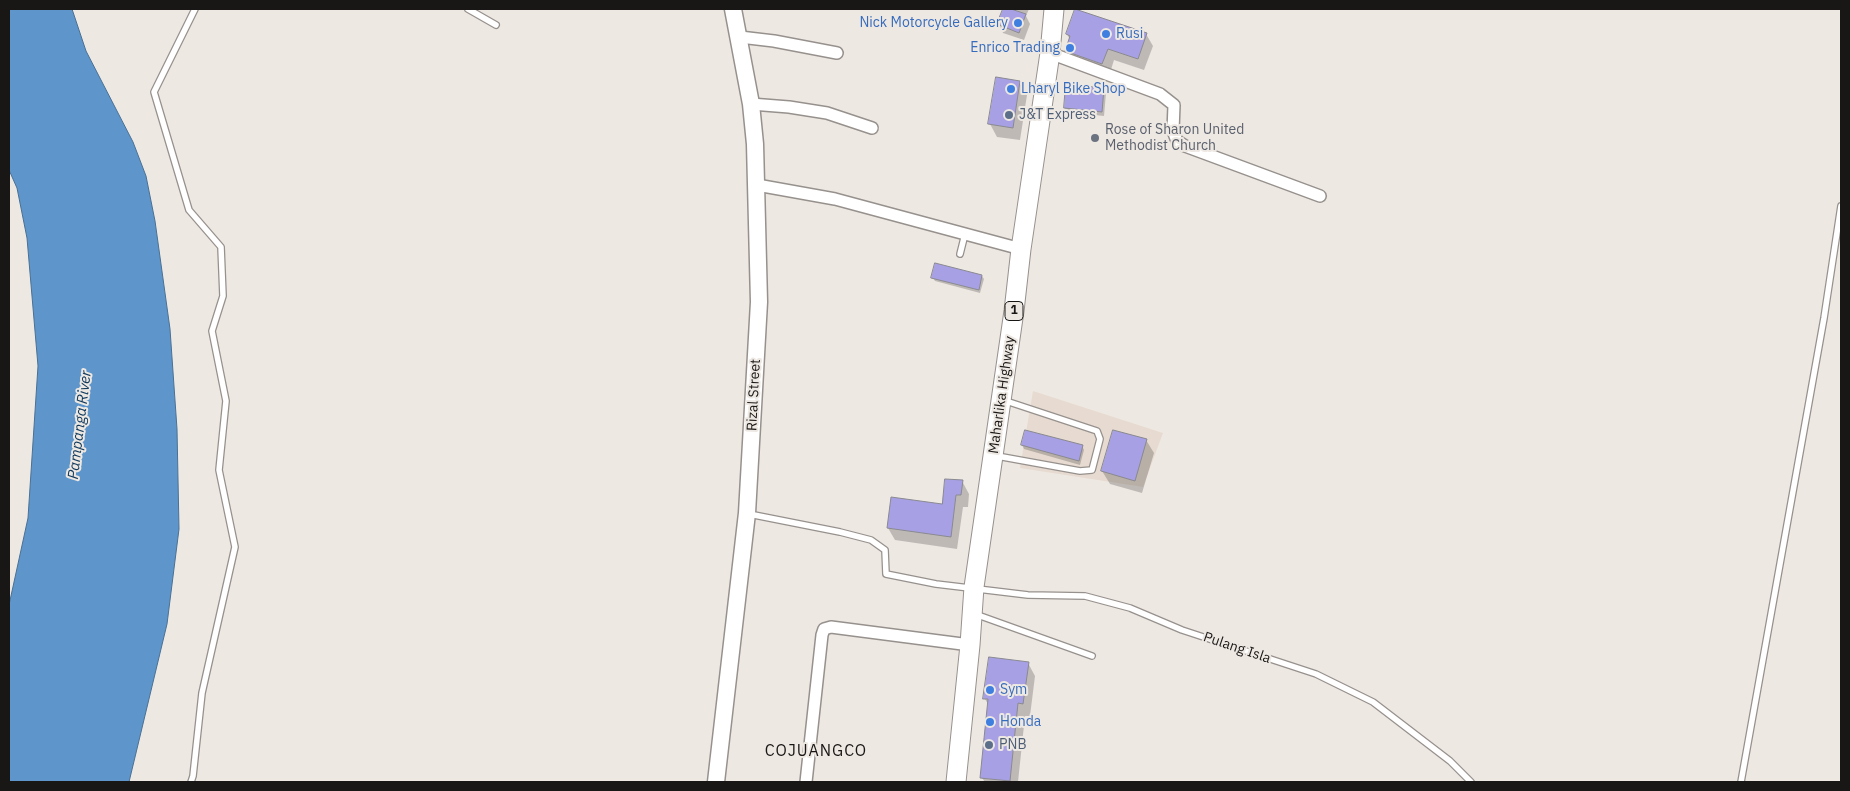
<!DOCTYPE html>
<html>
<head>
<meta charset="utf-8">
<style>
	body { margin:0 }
	#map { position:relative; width:1850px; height:791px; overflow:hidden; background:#eee8e3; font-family:"IBM Plex Sans",sans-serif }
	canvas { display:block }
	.frame { position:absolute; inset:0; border:10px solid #191715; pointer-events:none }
</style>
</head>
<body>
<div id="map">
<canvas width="1850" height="791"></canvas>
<div class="frame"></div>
</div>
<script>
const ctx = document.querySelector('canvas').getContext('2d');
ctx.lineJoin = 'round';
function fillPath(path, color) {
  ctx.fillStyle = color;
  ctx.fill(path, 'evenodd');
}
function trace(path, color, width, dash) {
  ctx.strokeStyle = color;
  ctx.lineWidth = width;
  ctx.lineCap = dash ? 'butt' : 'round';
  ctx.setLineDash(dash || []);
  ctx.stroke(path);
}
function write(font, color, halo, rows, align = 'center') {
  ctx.font = font + ' "IBM Plex Sans",sans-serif';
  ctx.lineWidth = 4;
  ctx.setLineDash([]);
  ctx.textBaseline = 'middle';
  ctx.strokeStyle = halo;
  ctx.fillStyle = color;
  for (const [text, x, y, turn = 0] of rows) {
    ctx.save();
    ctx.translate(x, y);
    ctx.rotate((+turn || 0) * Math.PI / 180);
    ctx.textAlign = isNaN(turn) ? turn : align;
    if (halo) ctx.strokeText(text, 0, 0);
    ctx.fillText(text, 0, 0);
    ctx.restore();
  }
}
fillPath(new Path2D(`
	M1033,391L1163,433L1143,487L1020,468Z`), '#e7dbd1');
const water = new Path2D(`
	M9,9H72L86,51L133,142L146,176L155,221L170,329L177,429L179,529L167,624L129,782H9V605L28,518L38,366L27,238L17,188L9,170Z`);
fillPath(water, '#5e96cb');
trace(water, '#497094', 1);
fillPath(new Path2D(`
	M1004,9H1029L1026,16L1030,24L1024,40L1003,33L999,24Z
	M1067,34H1146L1153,46L1144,70L1114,60L1109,76L1073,62L1067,51L1070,40Z
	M1019,82L1027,95L1020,140L997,137L990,124Z
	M1068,86L1104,89L1106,93L1104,116L1067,112L1065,108Z
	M982,276L984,279L980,293L935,281L933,278Z
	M1146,440L1154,453L1142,493L1110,484L1102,471Z
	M1022,445L1082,446L1084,450L1080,465L1024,449Z
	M962,481L969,494L968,507H963L957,549L895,540L888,528L944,505Z
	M1028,663L1035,676L1030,716H1025L1018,782H985L982,778L989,706L985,699Z`), '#0003');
const building = new Path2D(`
	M1003,9H1011L1026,14L1019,33L997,24Z
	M1075,9L1147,33L1138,59L1108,49L1102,64L1065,51L1070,36L1066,34Z
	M996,77L1020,81L1013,128L988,124Z
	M1066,84L1104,88L1102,112L1064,108Z
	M935,263L982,275L979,290L931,278Z
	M1025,430L1083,445L1079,461L1021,445Z
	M1113,430L1147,439L1135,481L1101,471Z
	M945,479L963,480L961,495H956L951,537L887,528L891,497L942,504Z
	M989,657L1029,662L1023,704L1018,703L1010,781L980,778L988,699H983Z`);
fillPath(building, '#a7a0e5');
trace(building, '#89898f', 1);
const lane = new Path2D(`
	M468,9L496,25
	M960,254L965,234
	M997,456L1080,471L1092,470L1100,439L1097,431L1003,400
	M749,514L840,532L871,540L885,550L886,574L936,584L1028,595L1085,596L1130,608L1182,630L1316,674L1373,702L1450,761L1471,782
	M975,614L1092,656
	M191,782L193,776L202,693L235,547L219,470L226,401L212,331L223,296L221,247L189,210L154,92L195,9
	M1741,782L1824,318L1841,206`);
const street = new Path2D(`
	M740,37L774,41L837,53
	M1050,53L1160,94L1174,105L1173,131L1177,141L1185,146L1320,196
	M751,104L789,107L827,113L872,128
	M757,185L835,199L1021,249
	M806,782L822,635L824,629L831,627L970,645`);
const secondary = new Path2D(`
	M716,782L747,513L759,302L755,144L751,104L733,9`);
const primary = new Path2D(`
	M956,782L970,645L974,587L1014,311L1021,249L1050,53L1054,9`);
trace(lane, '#97918d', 8);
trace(street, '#97918d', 14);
trace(secondary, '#97918d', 19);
trace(primary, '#97918d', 21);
trace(lane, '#fff', 5.5);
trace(street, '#fff', 11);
trace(secondary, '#fff', 16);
trace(primary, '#fff', 19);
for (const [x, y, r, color] of [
	[1018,23,5,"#3f7fe0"],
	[1106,34,5,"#3f7fe0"],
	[1070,48,5,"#3f7fe0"],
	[1011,89,5,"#3f7fe0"],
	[1009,115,5,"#5c6f8a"],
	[1095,138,5,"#6b7280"],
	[990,690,5,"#3f7fe0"],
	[990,722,5,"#3f7fe0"],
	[989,745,5,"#5c6f8a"]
]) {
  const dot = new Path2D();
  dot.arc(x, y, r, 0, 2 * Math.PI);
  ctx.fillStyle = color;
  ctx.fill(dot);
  trace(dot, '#eee8e3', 2);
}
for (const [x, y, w] of [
	[1014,311,18]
]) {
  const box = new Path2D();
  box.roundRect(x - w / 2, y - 9.5, w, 19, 4);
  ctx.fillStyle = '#eee8e3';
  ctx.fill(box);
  trace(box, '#191715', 1);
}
write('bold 12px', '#191715', null, [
	["1",1014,311]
]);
write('14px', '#366cbe', '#eee8e3', [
	["Nick Motorcycle Gallery",1008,23,"right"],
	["Rusi",1116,34],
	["Enrico Trading",1060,48,"right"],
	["Lharyl Bike Shop",1021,89],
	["Sym",1000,690],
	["Honda",1000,722]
], 'left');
write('14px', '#4e5e75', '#eee8e3', [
	["J&T Express",1019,115],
	["PNB",999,745]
], 'left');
write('14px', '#5b616d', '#eee8e3', [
	["Rose of Sharon United",1105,130],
	["Methodist Church",1105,146]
], 'left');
write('14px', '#191715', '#eee8e3', [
	["Rizal Street",754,395,-87],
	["Maharlika Highway",1002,395,-82],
	["Pulang Isla",1237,648,19]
]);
write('italic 15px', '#103a5e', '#eee8e3', [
	["Pampanga River",80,425,-83]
]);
ctx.letterSpacing = '1px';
write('16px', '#191715', '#eee8e3', [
	["COJUANGCO",816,751]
]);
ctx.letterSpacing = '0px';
</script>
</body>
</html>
